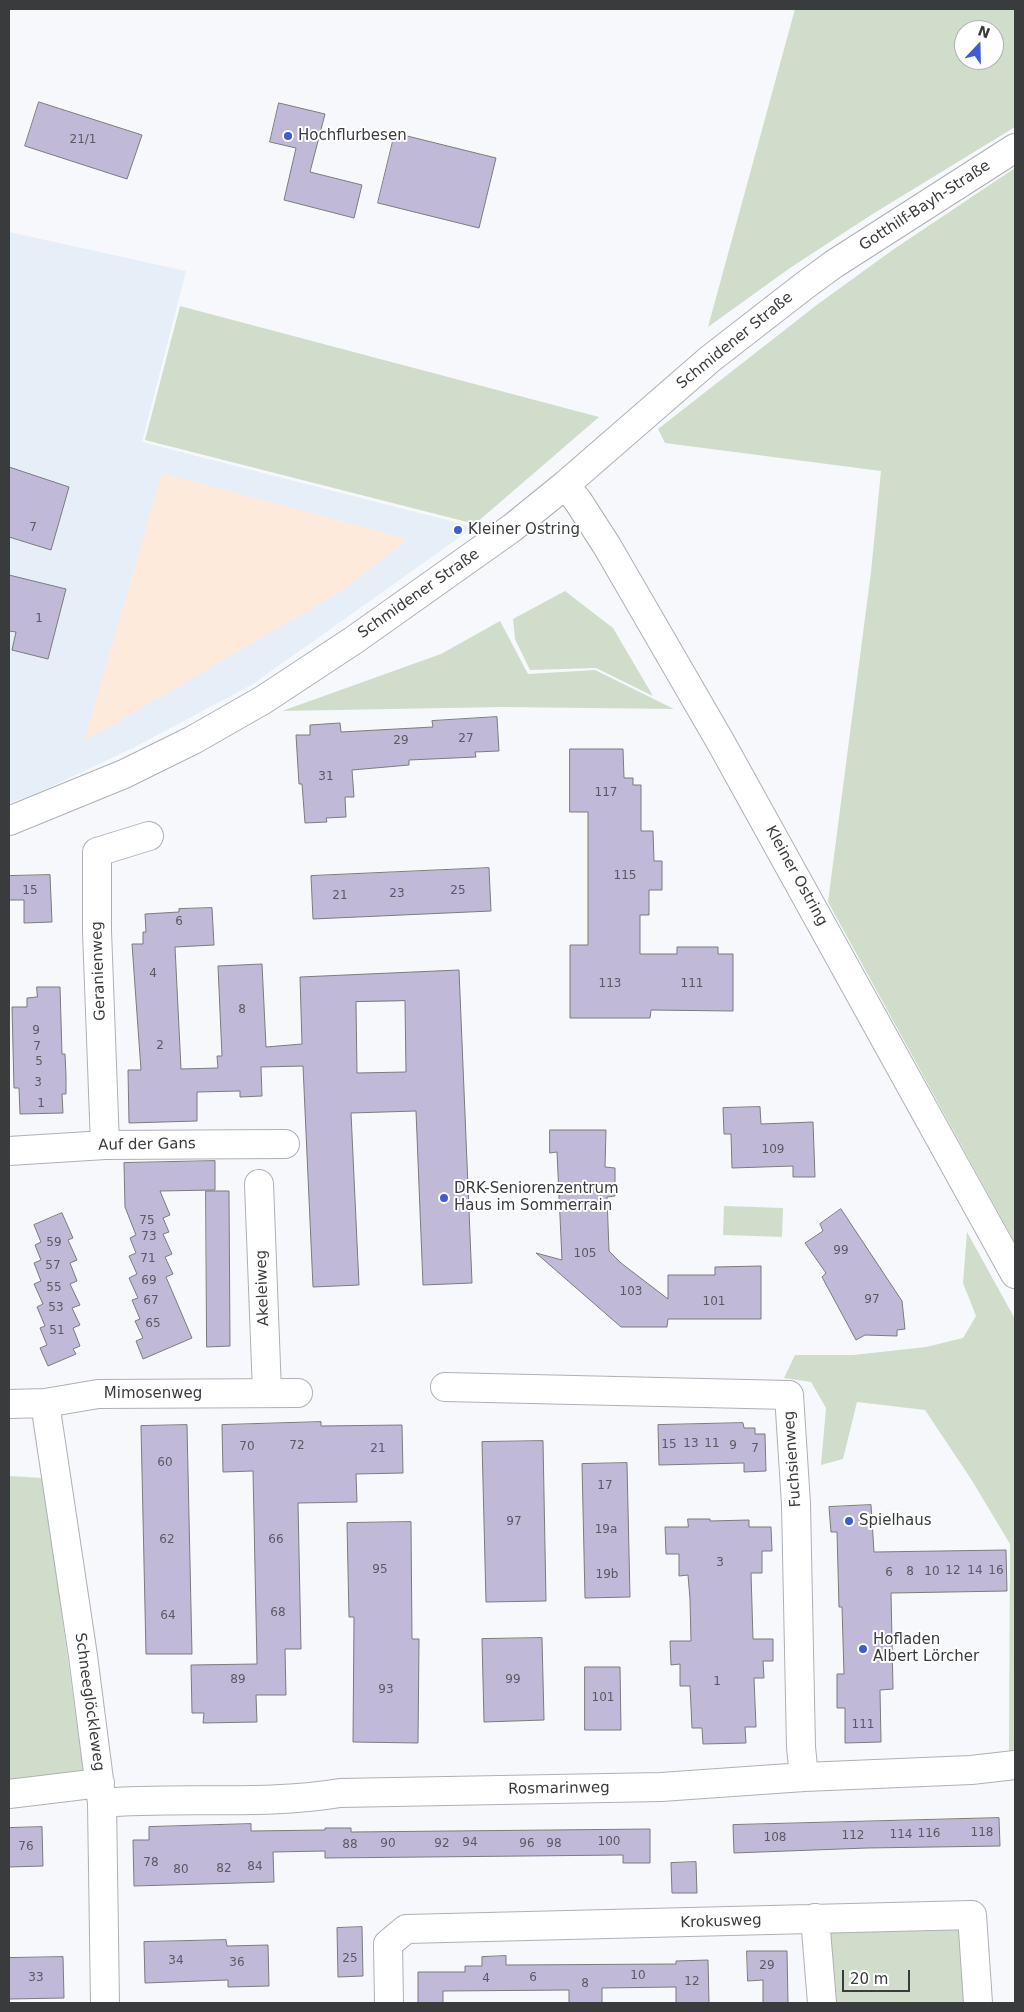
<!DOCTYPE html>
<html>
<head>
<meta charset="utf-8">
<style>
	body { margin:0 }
	#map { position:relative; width:1024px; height:2012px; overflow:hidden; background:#f6f8fb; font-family:"DejaVu Sans",sans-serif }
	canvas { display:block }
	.frame { position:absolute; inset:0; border:10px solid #393b3c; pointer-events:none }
	.north { position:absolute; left:954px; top:20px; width:50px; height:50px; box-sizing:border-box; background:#fff; border:1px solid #b0b1b1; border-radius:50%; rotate:21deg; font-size:14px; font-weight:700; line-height:20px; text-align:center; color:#393b3c }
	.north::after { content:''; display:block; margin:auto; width:18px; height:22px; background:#405cce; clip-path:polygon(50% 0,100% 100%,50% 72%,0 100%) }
	.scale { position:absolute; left:842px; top:1970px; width:68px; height:22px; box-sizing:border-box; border:2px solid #393b3c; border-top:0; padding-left:6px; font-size:15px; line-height:18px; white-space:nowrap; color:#393b3c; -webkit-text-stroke:4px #fff; paint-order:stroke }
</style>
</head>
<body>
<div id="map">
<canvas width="1024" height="2012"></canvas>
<div class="frame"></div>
<div class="north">N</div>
<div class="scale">20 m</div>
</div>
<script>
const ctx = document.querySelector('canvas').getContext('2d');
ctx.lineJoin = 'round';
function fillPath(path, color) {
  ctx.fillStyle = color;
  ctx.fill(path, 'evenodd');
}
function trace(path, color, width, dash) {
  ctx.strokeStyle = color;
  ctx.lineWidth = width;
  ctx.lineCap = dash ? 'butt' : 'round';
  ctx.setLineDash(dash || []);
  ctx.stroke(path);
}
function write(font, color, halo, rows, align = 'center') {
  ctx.font = font + ' "DejaVu Sans",sans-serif';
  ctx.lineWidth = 4;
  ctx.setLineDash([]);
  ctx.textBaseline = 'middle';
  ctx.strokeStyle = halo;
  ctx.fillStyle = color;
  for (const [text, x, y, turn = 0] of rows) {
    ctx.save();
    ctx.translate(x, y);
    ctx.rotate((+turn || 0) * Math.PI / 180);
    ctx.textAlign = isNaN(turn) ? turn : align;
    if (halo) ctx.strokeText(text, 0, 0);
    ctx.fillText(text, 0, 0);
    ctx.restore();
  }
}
fillPath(new Path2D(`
	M9,232L186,271L142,442L474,527L253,684L133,748L31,796L9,803Z`), '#e6eff8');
fillPath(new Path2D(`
	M162,473L408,539L343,590L84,741Z`), '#feeadb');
fillPath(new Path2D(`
	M795,9H1015V127L871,215L790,268L708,327ZM964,30H994V60H964Z
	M1015,168V1243L828,902L871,572L881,471L665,443L658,429L818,304L894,249Z
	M180,306L599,417L475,524L145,440Z
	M565,591L613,628L653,696L596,668L530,670L515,639L513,619Z
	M500,621L528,674L595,670L674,709L502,707L282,711L441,654Z
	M724,1206L783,1208L782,1237L723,1235Z
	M967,1232L1015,1319V1751L1009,1752L1010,1544L971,1479L925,1410L857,1402L843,1459L821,1465L826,1408L811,1382L784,1378L795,1355H853L926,1347L963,1338L976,1316L963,1283Z
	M9,1476L43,1478L84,1776L9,1780Z
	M972,1915L978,2003H822L815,1918Z`), '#d0ddcb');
const building = new Path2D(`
	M39,102L142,135L127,179L25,146Z
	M279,103L325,114L310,172L362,185L354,218L284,200L296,148L270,142Z
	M395,133L496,158L479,228L378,203Z
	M9,467L69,487L51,550L9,537Z
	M9,575L66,589L48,659L12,650L16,632L9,631Z
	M497,717L499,751L475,752L476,757L409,760V765L352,770L354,797H345L346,817L326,818L327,822L305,823L302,784H299L296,735H310V725L340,723L341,732L433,727L432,721Z
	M570,749H623L624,778H633V785H641V831H653L654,861H662V890H649V915H640V954H677V947H718V954H733V1011L651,1010L650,1018H570V945H588V812H570Z
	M489,868L491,911L313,919L311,876Z
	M50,875L52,922L24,923V900H9V876Z
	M212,908L214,945L175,947L181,1069L218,1068L217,1056H222L218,966L262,964L266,1047L302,1044L300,977L459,970L472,1283L423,1285L416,1111L351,1113L359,1285L313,1287L303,1066L261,1067L262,1096L240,1097V1091L197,1092V1121L129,1123L128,1070H141L132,944H143V932H146L145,914L179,912V909ZM405,1001L406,1072L357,1073L356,1002Z
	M37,987H60L62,1054H65L66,1075V1094H62L63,1113L20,1114L19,1088H14L12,1007H27V998L37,997Z
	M760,1107L761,1124L813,1122L815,1177H793V1166L732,1168L731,1134H724L723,1108Z
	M550,1130H606L605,1167L615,1168V1196L607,1197L609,1251L621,1263L668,1299V1275H715V1267L761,1266V1319H668L667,1327H621L536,1253L562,1260L557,1152L550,1153Z
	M215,1161V1190L160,1191L170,1215L163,1218L169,1232L163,1234L172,1254L165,1257L173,1274L166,1277L192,1338L143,1359L136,1341L143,1338L135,1321L140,1319L132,1300L138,1298L129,1278L137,1274L129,1256L136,1253L130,1238L136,1235L125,1207L124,1163Z
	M206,1191H229L230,1346L207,1347Z
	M841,1209L902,1301L905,1329L897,1330V1336L865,1335L856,1340L822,1277L826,1273L805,1243L823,1231L820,1224Z
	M62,1213L73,1238L68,1240L77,1260L70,1263L77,1281L70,1284L80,1305L72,1308L80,1325L73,1328L80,1346L73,1349L76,1354L48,1366L40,1348L47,1345L40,1328L45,1326L37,1307L43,1304L34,1284L41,1281L34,1263L41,1260L35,1245L41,1242L34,1225Z
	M321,1422V1426L402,1425L403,1473L356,1474L357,1502L298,1503L301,1649H285L286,1695H256L257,1722L203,1723L204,1713H192L191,1665L257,1664L253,1471L223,1472L222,1425Z
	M743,1423L744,1428H755V1434H765L766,1471L744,1472V1463L659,1465L658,1425Z
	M187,1425L192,1654H146L141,1426Z
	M543,1441L546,1601L486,1602L482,1442Z
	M627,1463L630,1597L585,1598L582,1464Z
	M871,1505L874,1552L1006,1550L1007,1591L891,1593L893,1689L880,1690L881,1742L845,1743V1708H837V1674H844L842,1607H839L837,1532H831L829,1507Z
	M688,1519H710V1521L749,1520V1527H771L772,1551H762V1573H751L753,1639H773V1661H763L764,1678H754L756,1727H745L746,1743L703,1744L702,1728H692L690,1686H680V1664L671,1665L670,1641H691L690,1599L688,1575L679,1576V1554H666L665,1527H688Z
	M411,1522L412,1639H419L418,1743L353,1742L354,1617H349L347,1523Z
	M542,1638L544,1720L484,1722L482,1639Z
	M585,1667H620L621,1730H585Z
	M999,1818L1000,1846L867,1848L734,1853L733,1825Z
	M251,1824V1831L325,1830V1828H351V1832L650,1829V1863H623V1855L325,1858V1851L273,1852L274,1882L134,1886L133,1840H149V1827Z
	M42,1827L43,1866L9,1867V1828Z
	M696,1862L697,1893H672L671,1863Z
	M362,1927L363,1976L338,1977L337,1928Z
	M226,1940L227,1946L268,1945L269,1986L228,1987V1980L145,1983L144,1942Z
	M747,1951H787L788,2003H763V1980L748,1981Z
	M506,1956V1965L676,1964V1961L708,1960L709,2003H676V1987L602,1988V2003H569V1990L443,1991V2003H418V1972H465V1966H482V1957Z
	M63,1957L64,1998L9,1999V1958Z`);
fillPath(building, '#c0b9d8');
trace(building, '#7b7b7e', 1);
const minor = new Path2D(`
	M565,485L578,501L607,546L720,741L1015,1274
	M105,1145L97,931V852L149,836
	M9,1151L105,1145L285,1144
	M259,1184L267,1392
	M445,1387L789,1395L796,1504L801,1747L804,1777
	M45,1403L83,1656L102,1803L105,2003
	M9,1404L45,1403L98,1394L298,1393
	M9,1794L100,1783
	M102,1803C181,1796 262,1806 340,1793L661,1787L804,1777L971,1770L1015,1765
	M815,1918L822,2003
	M389,2003L388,1944L406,1929L972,1915L978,2003`);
const major = new Path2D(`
	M9,821L124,774L193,740L263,700L354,640L512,528L565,485L710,359L804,286L834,264L1015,148`);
trace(minor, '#aeb1b4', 30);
trace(major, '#aeb1b4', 30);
trace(minor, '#fff', 28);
trace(major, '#fff', 28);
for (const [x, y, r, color] of [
	[288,136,5,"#405cce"],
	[458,530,5,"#405cce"],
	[444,1198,5,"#405cce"],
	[849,1521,5,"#405cce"],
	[863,1649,5,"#405cce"]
]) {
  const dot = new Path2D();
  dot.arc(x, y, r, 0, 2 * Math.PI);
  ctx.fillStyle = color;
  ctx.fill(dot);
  trace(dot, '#fff', 2);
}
write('12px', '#5b5a63', null, [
	["21/1",83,140],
	["7",33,528],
	["1",39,619],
	["27",466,739],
	["29",401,741],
	["31",326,777],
	["117",606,793],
	["115",625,876],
	["15",30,891],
	["25",458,891],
	["23",397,894],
	["21",340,896],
	["6",179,922],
	["4",153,974],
	["113",610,984],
	["111",692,984],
	["8",242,1010],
	["9",36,1031],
	["2",160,1046],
	["7",37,1047],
	["5",39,1062],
	["3",38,1083],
	["1",41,1104],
	["109",773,1150],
	["75",147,1221],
	["73",149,1237],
	["59",54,1243],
	["99",841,1251],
	["105",585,1254],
	["71",148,1259],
	["57",53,1266],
	["69",149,1281],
	["55",54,1288],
	["103",631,1292],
	["97",872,1300],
	["67",151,1301],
	["101",714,1302],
	["53",56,1308],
	["65",153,1324],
	["51",57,1331],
	["13",691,1444],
	["11",712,1444],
	["15",669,1445],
	["72",297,1446],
	["9",733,1446],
	["70",247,1447],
	["21",378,1449],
	["7",755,1449],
	["60",165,1463],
	["17",605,1486],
	["97",514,1522],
	["19a",606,1530],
	["62",167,1540],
	["66",276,1540],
	["3",720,1563],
	["95",380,1570],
	["12",953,1571],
	["14",975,1571],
	["16",996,1571],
	["8",910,1572],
	["10",932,1572],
	["6",889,1573],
	["19b",607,1575],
	["68",278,1613],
	["64",168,1616],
	["89",238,1680],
	["99",513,1680],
	["1",717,1682],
	["93",386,1690],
	["101",603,1698],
	["111",863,1725],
	["118",982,1833],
	["116",929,1834],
	["114",901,1835],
	["112",853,1836],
	["108",775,1838],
	["100",609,1842],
	["94",470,1843],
	["90",388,1844],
	["92",442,1844],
	["96",527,1844],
	["98",554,1844],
	["88",350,1845],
	["76",26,1847],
	["78",151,1863],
	["84",255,1867],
	["82",224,1869],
	["80",181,1870],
	["25",350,1959],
	["34",176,1961],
	["36",237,1963],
	["29",767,1966],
	["10",638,1976],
	["33",36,1978],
	["6",533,1978],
	["4",486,1979],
	["12",692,1982],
	["8",585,1984]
]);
write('15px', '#393b3c', '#fff', [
	["Hochflurbesen",298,136],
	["Kleiner Ostring",468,530],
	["DRK-Seniorenzentrum",454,1189],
	["Haus im Sommerrain",454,1206],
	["Spielhaus",859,1521],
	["Hofladen",873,1640],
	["Albert Lörcher",873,1657]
], 'left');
write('15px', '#393b3c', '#fff', [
	["Gotthilf-Bayh-Straße",925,206,-33],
	["Schmidener Straße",735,341,-39],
	["Schmidener Straße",419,594,-35],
	["Kleiner Ostring",796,876,61],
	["Geranienweg",99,971,-92],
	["Auf der Gans",147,1145,-1],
	["Akeleiweg",263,1288,-92],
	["Mimosenweg",153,1394],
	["Fuchsienweg",793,1459,-94],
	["Schneeglöckleweg",89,1702,82],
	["Rosmarinweg",559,1789,-1],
	["Krokusweg",721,1922,-2]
]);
</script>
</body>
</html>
